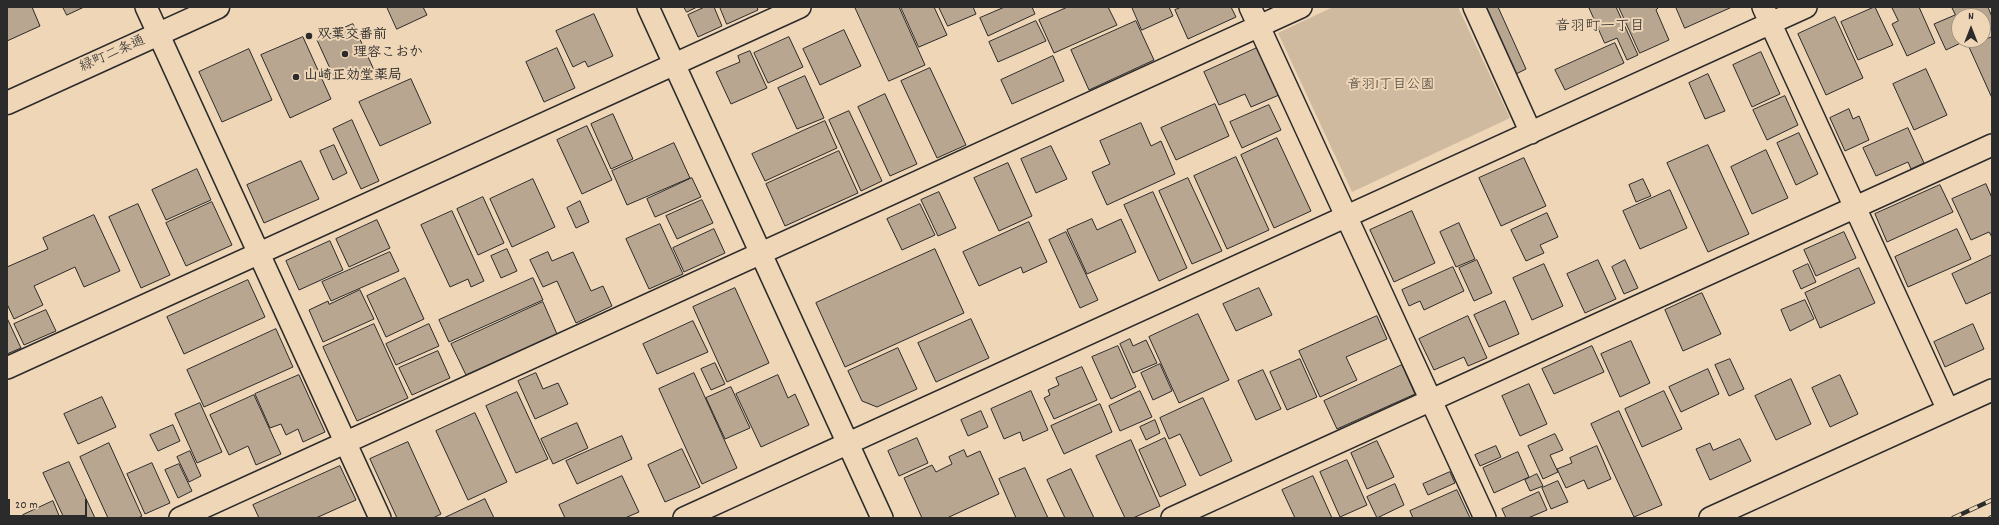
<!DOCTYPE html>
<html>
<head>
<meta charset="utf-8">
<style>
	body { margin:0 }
	#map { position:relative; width:1999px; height:525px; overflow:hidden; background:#efd6b7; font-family:Dekko,sans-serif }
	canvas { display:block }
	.frame { position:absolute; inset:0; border:8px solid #2b2b2b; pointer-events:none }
	.north { position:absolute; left:1951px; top:8px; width:40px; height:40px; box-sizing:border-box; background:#efd6b7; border:1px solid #a1927f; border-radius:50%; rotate:0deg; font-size:11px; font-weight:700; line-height:16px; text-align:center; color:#2b2b2b }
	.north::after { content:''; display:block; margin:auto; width:14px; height:18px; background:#2b2b2b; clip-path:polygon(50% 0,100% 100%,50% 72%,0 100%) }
	.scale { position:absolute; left:8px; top:499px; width:79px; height:18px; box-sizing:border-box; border:2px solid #2b2b2b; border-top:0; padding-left:5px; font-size:12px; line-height:14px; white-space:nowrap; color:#2b2b2b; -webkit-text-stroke:3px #efd6b7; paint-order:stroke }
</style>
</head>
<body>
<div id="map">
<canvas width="1999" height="525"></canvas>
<div class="frame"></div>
<div class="north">N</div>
<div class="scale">20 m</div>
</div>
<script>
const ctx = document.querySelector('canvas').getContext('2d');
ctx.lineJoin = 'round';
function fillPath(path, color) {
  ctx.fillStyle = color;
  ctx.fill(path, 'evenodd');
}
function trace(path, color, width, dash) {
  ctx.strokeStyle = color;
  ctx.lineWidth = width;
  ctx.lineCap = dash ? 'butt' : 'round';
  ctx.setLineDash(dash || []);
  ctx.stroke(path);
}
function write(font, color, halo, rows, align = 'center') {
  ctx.font = font + ' Dekko,"Klee One",sans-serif';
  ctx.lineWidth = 4;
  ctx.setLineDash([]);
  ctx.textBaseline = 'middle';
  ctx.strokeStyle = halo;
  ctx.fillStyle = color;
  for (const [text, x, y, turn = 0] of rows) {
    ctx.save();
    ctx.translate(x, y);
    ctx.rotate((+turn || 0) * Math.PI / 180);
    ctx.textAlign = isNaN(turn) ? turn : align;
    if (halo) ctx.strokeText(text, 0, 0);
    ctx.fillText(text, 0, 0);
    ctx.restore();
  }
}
fillPath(new Path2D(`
	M1333,7H1458L1510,118L1352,192L1278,33Z`), '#cfbaa0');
const building = new Path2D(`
	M7,7H32L40,26L7,41Z
	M63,7H84L67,15Z
	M387,7H423L427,15L397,29Z
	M684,7H697L687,12Z
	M705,7H714L722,26L698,37L688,15Z
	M720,7H757L758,10L727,24Z
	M855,7H899L925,65L889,81Z
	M901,7H934L947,35L919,47Z
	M939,7H973L976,14L948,26Z
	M1005,7H1032L1035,14L988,36L980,18Z
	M1068,7H1108L1117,25L1054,53L1039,20Z
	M1132,7H1169L1173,16L1142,30Z
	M1182,7H1231L1236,17L1188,39L1175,10Z
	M1480,7H1498L1526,69L1512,76Z
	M1589,7H1616L1638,55L1627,60L1617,38L1605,43Z
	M1619,7H1659L1656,10L1669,40L1640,53Z
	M1676,7H1732L1685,28Z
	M1875,7L1893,45L1858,60L1841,22Z
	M1892,7H1919L1935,43L1907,56L1892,24L1898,21Z
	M1952,7H1988L1992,17V29L1983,33V16H1959V40H1967L1946,50L1934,24L1955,15Z
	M594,14L613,56L588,67L585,61L573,67L556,31Z
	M1835,17L1863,78L1826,95L1798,34Z
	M1036,21L1046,41L998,62L989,42Z
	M1136,21L1154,60L1089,90L1071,50Z
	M353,24L374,70L352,80L347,69L333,75L317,40Z
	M844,30L861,66L820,85L803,49Z
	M303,37L331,99L290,118L261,55Z
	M789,37L803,67L768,83L754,53Z
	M1992,37V98L1969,47Z
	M1615,43L1624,63L1565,90L1555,70Z
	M557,48L575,88L544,102L526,62Z
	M1257,48L1279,95L1251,107L1245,94L1219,105L1204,72Z
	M249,49L272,100L222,122L199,72Z
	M750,51L767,88L731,104L716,72L740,62L738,56Z
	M1761,52L1780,94L1752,107L1733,65Z
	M1053,56L1064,81L1012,104L1001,80Z
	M930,68L966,145L937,158L901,81Z
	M1926,69L1947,115L1914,130L1893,84Z
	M1708,74L1725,111L1705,119L1689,83Z
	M805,76L824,118L797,129L778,88Z
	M411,79L431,123L380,146L359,102Z
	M885,94L917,164L890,176L858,107Z
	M1785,96L1798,125L1767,140L1753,110Z
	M1215,104L1229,136L1176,160L1161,128Z
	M1269,105L1281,130L1242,148L1230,122Z
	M1849,109L1853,119L1859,116L1869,140L1845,151L1830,118Z
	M849,111L882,181L861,191L829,120Z
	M613,114L633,159L611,169L591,124Z
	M352,120L379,181L361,189L333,129Z
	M825,121L837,148L765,181L752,154Z
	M1141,123L1151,146L1161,141L1175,174L1107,205L1092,172L1110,164L1100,141Z
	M587,126L612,180L582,194L557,140Z
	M1908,128L1924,163L1911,169L1908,162L1876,176L1863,148Z
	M1799,133L1818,174L1796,185L1777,143Z
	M1277,138L1311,211L1274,228L1241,155Z
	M674,143L690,178L627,205L612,171Z
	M334,145L347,173L333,180L320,151Z
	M1708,145L1749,234L1708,252L1667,163Z
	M1051,146L1067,179L1036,193L1021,159Z
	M1766,150L1788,198L1752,214L1731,167Z
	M839,151L858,193L785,226L766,184Z
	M1236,157L1269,230L1227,249L1194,176Z
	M1524,158L1546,206L1501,226L1479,178Z
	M301,161L319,199L264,223L247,185Z
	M1008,163L1032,216L999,231L974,178Z
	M197,169L211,200L166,220L152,190Z
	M692,178L701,197L655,217L647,199Z
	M1188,178L1222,251L1192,264L1159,191Z
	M533,179L555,227L512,247L490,199Z
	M1643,179L1651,196L1636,202L1629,185Z
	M1986,184L1992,198V237L1989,232L1971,240L1952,199Z
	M1940,185L1953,212L1887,242L1875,214Z
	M1670,190L1687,228L1640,249L1623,211Z
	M939,192L956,228L938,236L921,200Z
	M1153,192L1187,268L1159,281L1124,205Z
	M483,197L504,243L478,255L457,209Z
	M702,200L713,223L677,239L666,216Z
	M580,201L589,222L576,228L567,208Z
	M212,202L232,245L186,266L166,223Z
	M138,204L170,275L141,288L109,217Z
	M920,204L935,235L902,250L887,219Z
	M452,211L484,281L471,287L468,279L450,287L421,225Z
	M1412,211L1435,263L1394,282L1370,230Z
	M1547,213L1558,237L1540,245L1544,253L1526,261L1511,230Z
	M94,215L120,271L84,287L75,267L34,286L43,305L14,319L7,304V267L48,249L43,238Z
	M1092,219L1097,230L1121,219L1136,252L1087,274L1067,230Z
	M377,220L390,248L349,267L336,239Z
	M1029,222L1047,262L1023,273L1021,267L979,286L963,252Z
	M1459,223L1475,259L1456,267L1440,232Z
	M660,224L683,274L649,289L626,239Z
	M714,229L725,253L684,272L673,248Z
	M1957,229L1971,259L1908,287L1895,257Z
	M1066,232L1098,300L1080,308L1049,240Z
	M1844,232L1856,258L1816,276L1804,250Z
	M330,241L343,270L299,290L286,261Z
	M507,249L517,271L501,278L491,256Z
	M935,249L964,313L845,367L816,303Z
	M390,252L399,271L331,301L322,282Z
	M548,252L552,261L573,252L591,291L603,286L612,306L576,323L557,281L543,287L530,260Z
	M1992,255V292L1966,304L1952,274Z
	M1477,260L1492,293L1474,301L1459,268Z
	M1598,260L1616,299L1585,313L1567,274Z
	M1625,260L1638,288L1624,294L1612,267Z
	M1544,264L1563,306L1532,320L1513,278Z
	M1808,264L1816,282L1801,289L1793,271Z
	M1453,267L1464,291L1424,310L1420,301L1409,306L1402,290Z
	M1859,268L1875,303L1820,328L1805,293Z
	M405,278L424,319L386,337L367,296Z
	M533,278L543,300L449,342L439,320Z
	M248,280L265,317L184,354L167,317Z
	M735,288L769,363L727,382L693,307Z
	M1259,288L1272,315L1236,331L1223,304Z
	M360,290L374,319L323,342L309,310L328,301L329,304Z
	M1702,293L1721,334L1683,351L1665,310Z
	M1805,300L1814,319L1790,331L1781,310Z
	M1505,301L1519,334L1489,347L1474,315Z
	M543,302L557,334L466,375L451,344Z
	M46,310L56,331L24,345L14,324Z
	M1198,314L1229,380L1179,403L1149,337Z
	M1377,316L1387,339L1346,357L1357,380L1320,397L1299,351Z
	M1468,316L1487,358L1468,366L1464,357L1434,370L1419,339Z
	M7,318L21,348L7,354Z
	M971,319L989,358L936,382L918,343Z
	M693,321L708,352L657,374L643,344Z
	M374,324L408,398L357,421L323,347Z
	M429,324L439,346L396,365L386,344Z
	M1973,324L1984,349L1945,367L1934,342Z
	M276,329L293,367L204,407L187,370Z
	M1130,339L1133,346L1146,340L1157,363L1133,373L1120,344Z
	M1631,341L1650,383L1620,397L1601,354Z
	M1118,346L1136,387L1111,399L1092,357Z
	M1592,346L1604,372L1554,394L1542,369Z
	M898,348L917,389L877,407L862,401L848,371Z
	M438,351L450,378L412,395L399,368Z
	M1300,359L1317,397L1287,410L1270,372Z
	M1730,359L1744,389L1729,396L1715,365Z
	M715,363L725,384L711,390L701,369Z
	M1160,364L1172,391L1153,400L1141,373Z
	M1402,365L1415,394L1337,429L1324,401Z
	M1082,367L1097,400L1054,419L1044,398L1050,395L1048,390L1059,385L1056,378Z
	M1708,369L1719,394L1681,412L1669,387Z
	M1263,370L1281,409L1256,420L1238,381Z
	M536,373L543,389L558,383L568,404L535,419L518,381Z
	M694,373L737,468L702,484L659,389Z
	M299,375L325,432L303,442L298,429L286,435L281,424L270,428L255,394Z
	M778,375L788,398L795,394L809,425L761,447L736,394Z
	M1840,375L1858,414L1830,427L1812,388Z
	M1791,379L1811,424L1776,440L1755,396Z
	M1529,384L1547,424L1520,436L1502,396Z
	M731,387L750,428L725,439L706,398Z
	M1031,391L1048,430L1023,441L1020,432L1004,439L991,409Z
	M1140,391L1152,417L1120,431L1109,406Z
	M1664,391L1682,429L1642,447L1625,409Z
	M517,392L548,459L516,473L486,406Z
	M254,395L281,454L256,465L248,446L229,455L210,415Z
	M102,397L116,427L78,444L64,414Z
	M1203,398L1232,461L1200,476L1180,434L1169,439L1160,418Z
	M200,403L222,452L197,463L175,414Z
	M1100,404L1112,432L1064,454L1051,426Z
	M981,411L988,427L968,436L961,420Z
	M1619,411L1662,505L1634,517L1591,424Z
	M475,413L507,482L468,500L436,431Z
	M1155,420L1160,433L1146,440L1140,427Z
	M577,423L588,448L553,464L541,439Z
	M173,425L180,441L158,451L150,435Z
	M1555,434L1563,450L1550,455L1558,472L1543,479L1528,446Z
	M622,436L632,459L577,484L566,461Z
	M917,438L928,463L899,476L888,451Z
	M1165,438L1186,485L1160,497L1139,450Z
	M1740,439L1751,461L1710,480L1696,449L1710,443L1713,450Z
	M1131,440L1160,506L1133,518H1125L1096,456Z
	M1377,441L1394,477L1367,489L1351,453Z
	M408,442L441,514L433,518H397L370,459Z
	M109,443L142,516L138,518H108L80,457Z
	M1496,446L1501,457L1480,466L1475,455Z
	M1597,446L1611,479L1588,489L1584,480L1566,488L1557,469L1572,463L1570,458Z
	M682,449L700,487L665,502L648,465Z
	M964,450L967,457L980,451L999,494L947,518H922L904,478L932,465L936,472L952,464L949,457Z
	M190,451L201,476L189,482L177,457Z
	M1518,452L1529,477L1494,493L1483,468Z
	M1347,460L1367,505L1340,517L1320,472Z
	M69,462L95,518H64L43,473Z
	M152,463L170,503L145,514L127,474Z
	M179,464L192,491L178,498L165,470Z
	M340,466L356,500L316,518H259L253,505Z
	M1025,468L1048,518H1016L999,479Z
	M1071,469L1094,518H1065L1047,480Z
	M1450,472L1455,483L1428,495L1423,484Z
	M1537,474L1543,486L1530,491L1525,480Z
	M622,476L639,512L625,518H565L559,505Z
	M1313,476L1332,518H1295L1282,490Z
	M1558,481L1568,502L1551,509L1542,488Z
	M1395,484L1404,505L1377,518L1367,497Z
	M1457,490L1470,518H1413L1410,511Z
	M1539,492L1547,510L1528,518H1506L1502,509Z
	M485,499L494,518H444Z
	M53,501L60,518H24L23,515Z`);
fillPath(building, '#b9a690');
trace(building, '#2b2b2b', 1);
const street = new Path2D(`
	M146,7L380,518
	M648,7L882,518
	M1250,7L1485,518
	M1474,7L1531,133
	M1763,7L1948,410
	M7,368L800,7
	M180,518L1301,7
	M684,518L1806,7
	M1172,518L1992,145
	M1710,518L1992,390`);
const secondary = new Path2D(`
	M7,103L218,7`);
trace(street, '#2b2b2b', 24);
trace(secondary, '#2b2b2b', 25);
trace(street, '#efd6b7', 21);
trace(secondary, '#efd6b7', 22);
const rail = new Path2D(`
	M1953,518L1992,500
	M1990,518L1992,517`);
trace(rail, '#2b2b2b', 4.5);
trace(rail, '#efd6b7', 3, [9]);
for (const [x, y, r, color] of [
	[309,36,4,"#2b2b2b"],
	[345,54,4,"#2b2b2b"],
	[296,77,4,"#2b2b2b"]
]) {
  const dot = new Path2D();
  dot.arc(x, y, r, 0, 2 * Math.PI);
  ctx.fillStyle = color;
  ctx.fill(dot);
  trace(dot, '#efd6b7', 1.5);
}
write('bold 14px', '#2b2b2b', '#efd6b7', [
	["双葉交番前",317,36],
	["理容こおか",353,54],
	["山崎正効堂薬局",304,77]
], 'left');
write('14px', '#2b2b2b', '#efd6b7', [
	["緑町二条通",113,55,-24]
]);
write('14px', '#44403d', '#efd6b7', [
	["音羽1丁目公園",1391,86]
]);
write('15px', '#2b2b2b', '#efd6b7', [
	["音羽町一丁目",1600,28]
]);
</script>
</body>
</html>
